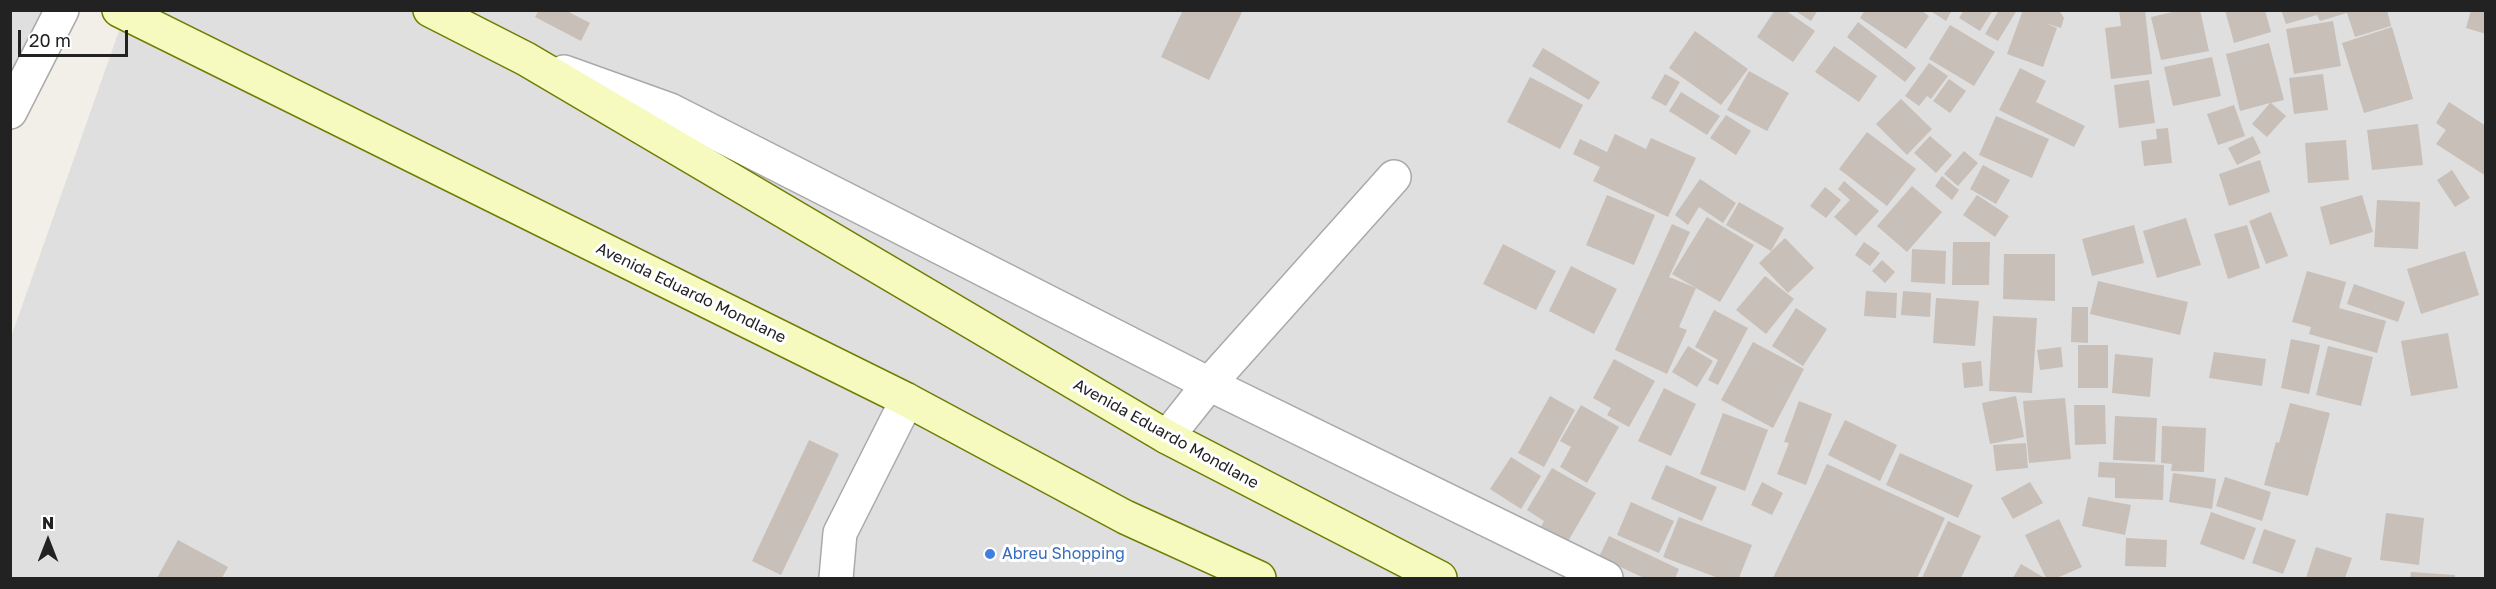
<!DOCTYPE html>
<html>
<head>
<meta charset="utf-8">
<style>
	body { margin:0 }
	#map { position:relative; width:2496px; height:589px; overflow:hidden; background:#f2efe9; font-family:"Golos Text",sans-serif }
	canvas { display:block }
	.frame { position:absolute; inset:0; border:12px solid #222; pointer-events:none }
	.north { position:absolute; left:18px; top:511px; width:60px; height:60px; -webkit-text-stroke:4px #fff; paint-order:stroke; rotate:0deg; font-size:16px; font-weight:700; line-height:24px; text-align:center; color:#222 }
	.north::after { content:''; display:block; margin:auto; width:21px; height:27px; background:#222; clip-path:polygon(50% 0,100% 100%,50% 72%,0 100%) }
	.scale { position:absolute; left:18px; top:30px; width:110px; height:27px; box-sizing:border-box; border:3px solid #222; border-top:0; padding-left:8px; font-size:18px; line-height:21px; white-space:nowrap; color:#222; -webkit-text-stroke:4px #fff; paint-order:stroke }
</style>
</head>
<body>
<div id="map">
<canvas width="2496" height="589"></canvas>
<div class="frame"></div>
<div class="north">N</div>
<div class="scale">20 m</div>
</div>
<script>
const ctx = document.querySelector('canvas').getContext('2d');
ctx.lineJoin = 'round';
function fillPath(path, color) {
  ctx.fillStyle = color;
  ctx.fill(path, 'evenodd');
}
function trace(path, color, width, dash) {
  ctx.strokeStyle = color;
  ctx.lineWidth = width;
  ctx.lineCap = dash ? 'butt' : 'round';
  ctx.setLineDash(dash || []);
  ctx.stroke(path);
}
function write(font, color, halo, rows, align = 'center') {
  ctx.font = font + ' "Golos Text",sans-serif';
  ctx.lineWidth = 6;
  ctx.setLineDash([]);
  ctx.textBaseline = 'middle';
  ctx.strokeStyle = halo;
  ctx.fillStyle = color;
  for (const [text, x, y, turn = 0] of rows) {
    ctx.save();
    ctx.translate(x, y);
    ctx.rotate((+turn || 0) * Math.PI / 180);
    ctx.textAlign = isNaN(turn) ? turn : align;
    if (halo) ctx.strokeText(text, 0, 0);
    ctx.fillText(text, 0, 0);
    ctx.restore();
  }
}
fillPath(new Path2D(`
	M11,11H48L11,83Z
	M126,11H2485V578H11V337Z`), '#e0dfdf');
fillPath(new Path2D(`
	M539,10H565L590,23L581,41L535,17Z
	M1183,10H1243L1209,80L1161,57Z
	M1775,10H1785L1815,31L1793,62L1757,37Z
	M1794,10H1818L1811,21Z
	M1865,10H1921L1929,16L1906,49L1860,18Z
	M1929,10H1952L1946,21Z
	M1964,10H1993L1980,31L1959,18Z
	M1999,10H2017L1998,41L1985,34Z
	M2023,10H2059L2064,18L2061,28L2045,23L2057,28L2043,67L2007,54Z
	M2119,10H2145L2152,74L2111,79L2105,28L2121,26Z
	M2181,10H2200L2209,51L2161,60L2151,17Z
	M2225,10H2265L2271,32L2234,43Z
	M2281,10H2387L2391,26L2355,37L2347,13L2320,21L2317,15L2286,24Z
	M2471,10H2486V34L2466,28Z
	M2333,21L2341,66L2294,74L2286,29Z
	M1858,22L1916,68L1905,82L1847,37Z
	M1950,25L1995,52L1974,86L1929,59Z
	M2392,27L2413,99L2364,113L2342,43Z
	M1695,31L1748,69L1721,105L1669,68Z
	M2269,43L2284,100L2271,103L2286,116L2267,137L2252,124L2270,103L2240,111L2226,54Z
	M1834,46L1877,76L1859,102L1815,72Z
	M1543,48L1600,82L1589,100L1532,66Z
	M2212,57L2221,96L2173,106L2164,67Z
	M1929,63L1948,76L1931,99L1927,96L1919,106L1905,96Z
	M2020,68L2046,81L2036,102L2085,126L2074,147L1999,110Z
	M1749,71L1789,93L1767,131L1727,110Z
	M1665,74L1680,82L1666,106L1651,98Z
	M2323,74L2328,110L2294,114L2289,78Z
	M1530,77L1583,105L1560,149L1507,122Z
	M1949,79L1966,91L1950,113L1933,101Z
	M2149,80L2155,123L2119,128L2114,85Z
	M1681,92L1720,116L1707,135L1669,111Z
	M1901,99L1932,129L1907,155L1876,124Z
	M2449,102L2486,126V176L2436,144L2446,130L2436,123Z
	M2234,105L2245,136L2218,145L2207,114Z
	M1726,115L1751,131L1736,155L1710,138Z
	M1996,116L2049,139L2032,178L1979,155Z
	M2418,124L2423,165L2372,170L2367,130Z
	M2168,128L2172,163L2144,166L2141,141L2157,139L2156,129Z
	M1867,132L1916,169L1887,206L1839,169Z
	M1615,134L1646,149L1651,138L1696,158L1668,217L1593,181L1600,167L1573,154L1580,139L1607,152Z
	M1930,136L1952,155L1936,173L1914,153Z
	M2253,136L2261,153L2237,165L2228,148Z
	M2346,140L2349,180L2308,183L2305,143Z
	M1964,151L1978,163L1958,186L1944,174Z
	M2260,160L2270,192L2229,206L2219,174Z
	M1983,165L2010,180L1996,204L1970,189Z
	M2452,170L2470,198L2455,207L2437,180Z
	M1942,176L1959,190L1952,200L1935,186Z
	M1700,179L1736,203L1723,223L1699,207L1688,225L1675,215Z
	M1844,181L1879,211L1856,236L1834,217L1850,200L1838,189Z
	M1912,186L1942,212L1907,252L1877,226Z
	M1825,187L1841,200L1826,218L1810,206Z
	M1607,195L1655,215L1634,265L1586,245Z
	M1977,195L2009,216L1995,237L1963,215Z
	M2362,195L2373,232L2330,245L2320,207Z
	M2377,200L2420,202L2418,249L2374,247Z
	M1739,202L1784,228L1771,251L1726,225Z
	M2271,212L2288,256L2266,264L2249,221Z
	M1707,217L1754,245L1720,302L1672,274Z
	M2186,218L2201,265L2157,278L2143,231Z
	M1672,224L1690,232L1669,277L1696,288L1679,327L1687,330L1667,374L1615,350Z
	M2134,225L2144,263L2092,276L2082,239Z
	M2247,225L2260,268L2228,279L2214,234Z
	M1785,238L1814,268L1788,293L1759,263Z
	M1864,242L1880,253L1870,266L1855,255Z
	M1953,242H1990L1989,285H1952Z
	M1503,244L1556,271L1536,310L1483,284Z
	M1912,249L1946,251L1945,284L1911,282Z
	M2465,251L2479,295L2421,314L2407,269Z
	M2004,254H2055V301L2003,299Z
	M1882,260L1895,272L1885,283L1872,271Z
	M1571,266L1617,289L1594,334L1549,311Z
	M2307,271L2346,282L2339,308L2386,321L2377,353L2309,334L2311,327L2292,322Z
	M1765,276L1794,299L1766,334L1736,310Z
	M2098,281L2188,302L2180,335L2090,314Z
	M2354,284L2405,302L2398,322L2347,304Z
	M1866,291L1897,293L1896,318L1864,316Z
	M1903,291L1931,293L1930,317L1901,315Z
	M1936,298L1979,301L1975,346L1933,343Z
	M2072,307H2088V343L2071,342Z
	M1796,308L1827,329L1803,366L1772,346Z
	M1714,310L1748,328L1718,385L1708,380L1718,360L1695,347Z
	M1993,316L2037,318L2032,393L1989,391Z
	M2448,333L2458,388L2411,396L2401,341Z
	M2291,339L2320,345L2309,394L2281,388Z
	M1753,342L1804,369L1773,428L1721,400Z
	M2078,345H2108V388H2078Z
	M1688,346L1713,361L1697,387L1672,372Z
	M2328,346L2373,357L2361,406L2316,395Z
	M2061,347L2063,367L2040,370L2037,350Z
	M2214,352L2266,359L2262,386L2209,378Z
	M2115,354L2153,358L2150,397L2112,393Z
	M1614,359L1655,381L1629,427L1607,415L1611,408L1593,398Z
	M1981,361L1983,386L1964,388L1962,363Z
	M1664,388L1696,404L1671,456L1638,441Z
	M1550,396L1575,410L1544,467L1518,453Z
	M2016,396L2024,437L1990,444L1982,403Z
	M2065,398L2071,459L2029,463L2023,401Z
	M1799,401L1832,414L1806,485L1777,474L1789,443L1784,442Z
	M2290,403L2330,413L2308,496L2264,485L2276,442L2279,443Z
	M1581,405L1619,427L1587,483L1560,467L1571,447L1560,441Z
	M2074,405H2105L2106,444L2075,445Z
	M1723,413L1768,430L1745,491L1700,474Z
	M2115,416L2157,418L2155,462L2113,460Z
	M1845,420L1897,445L1880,481L1828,455Z
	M2162,426L2206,428L2204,472L2171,471L2172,464L2161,463Z
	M809,440L839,454L781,575L752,561Z
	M2026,443L2028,468L1996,471L1993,445Z
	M1900,453L1973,485L1958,518L1886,485Z
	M1511,457L1541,476L1521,509L1490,489Z
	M2099,462L2164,465L2163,500L2115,498V478L2098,477Z
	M1827,464L1945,518L1917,578H1773Z
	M1666,465L1717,487L1702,521L1651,499Z
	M1552,468L1596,493L1567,543L1541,527L1544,521L1527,510Z
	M2173,473L2216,479L2212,509L2169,502Z
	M2225,477L2271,492L2262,521L2216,506Z
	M1762,482L1783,493L1772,515L1751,505Z
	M2030,482L2043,503L2013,519L2001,498Z
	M2088,497L2131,505L2125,535L2082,526Z
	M1631,502L1674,521L1659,553L1617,535Z
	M2211,512L2256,528L2244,560L2200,544Z
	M2386,513L2424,518L2419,565L2380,560Z
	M1679,517L1752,545L1739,578H1718L1663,557Z
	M2059,519L2082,567L2057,578H2046L2025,535Z
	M1948,521L1981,536L1961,578H1922Z
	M2264,529L2296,540L2283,574L2252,563Z
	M1609,536L1679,569L1675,578H1644L1599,557Z
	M2126,538L2167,540L2166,567L2125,566Z
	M178,540L228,567L222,578H157Z
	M2316,547L2352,558L2345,578H2306Z
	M2021,564L2043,577L2042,578H2013Z
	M2411,572L2455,575V578H2410Z`), '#c7bfb8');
const street = new Path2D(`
	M564,72L670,110L1209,384L1606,578
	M10,112L62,10
	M1167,437L1209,384L1394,177
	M836,578L840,533L907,400`);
const secondary = new Path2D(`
	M119,10L907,400L1125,517L1259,578
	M430,10L526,59L1167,437L1440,578`);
trace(street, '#a9a9a9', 36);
trace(secondary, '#707d05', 36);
trace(street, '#fff', 33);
trace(secondary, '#f7fabf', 33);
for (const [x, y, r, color] of [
	[990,554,6,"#3f7fe0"]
]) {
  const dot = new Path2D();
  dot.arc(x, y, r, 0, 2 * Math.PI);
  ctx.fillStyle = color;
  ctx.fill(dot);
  trace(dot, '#fff', 2);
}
write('16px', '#222', '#fff', [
	["Avenida Eduardo Mondlane",691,293,26],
	["Avenida Eduardo Mondlane",1166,434,29]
]);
write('16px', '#366cbe', '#fff', [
	["Abreu Shopping",1002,554]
], 'left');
</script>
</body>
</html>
